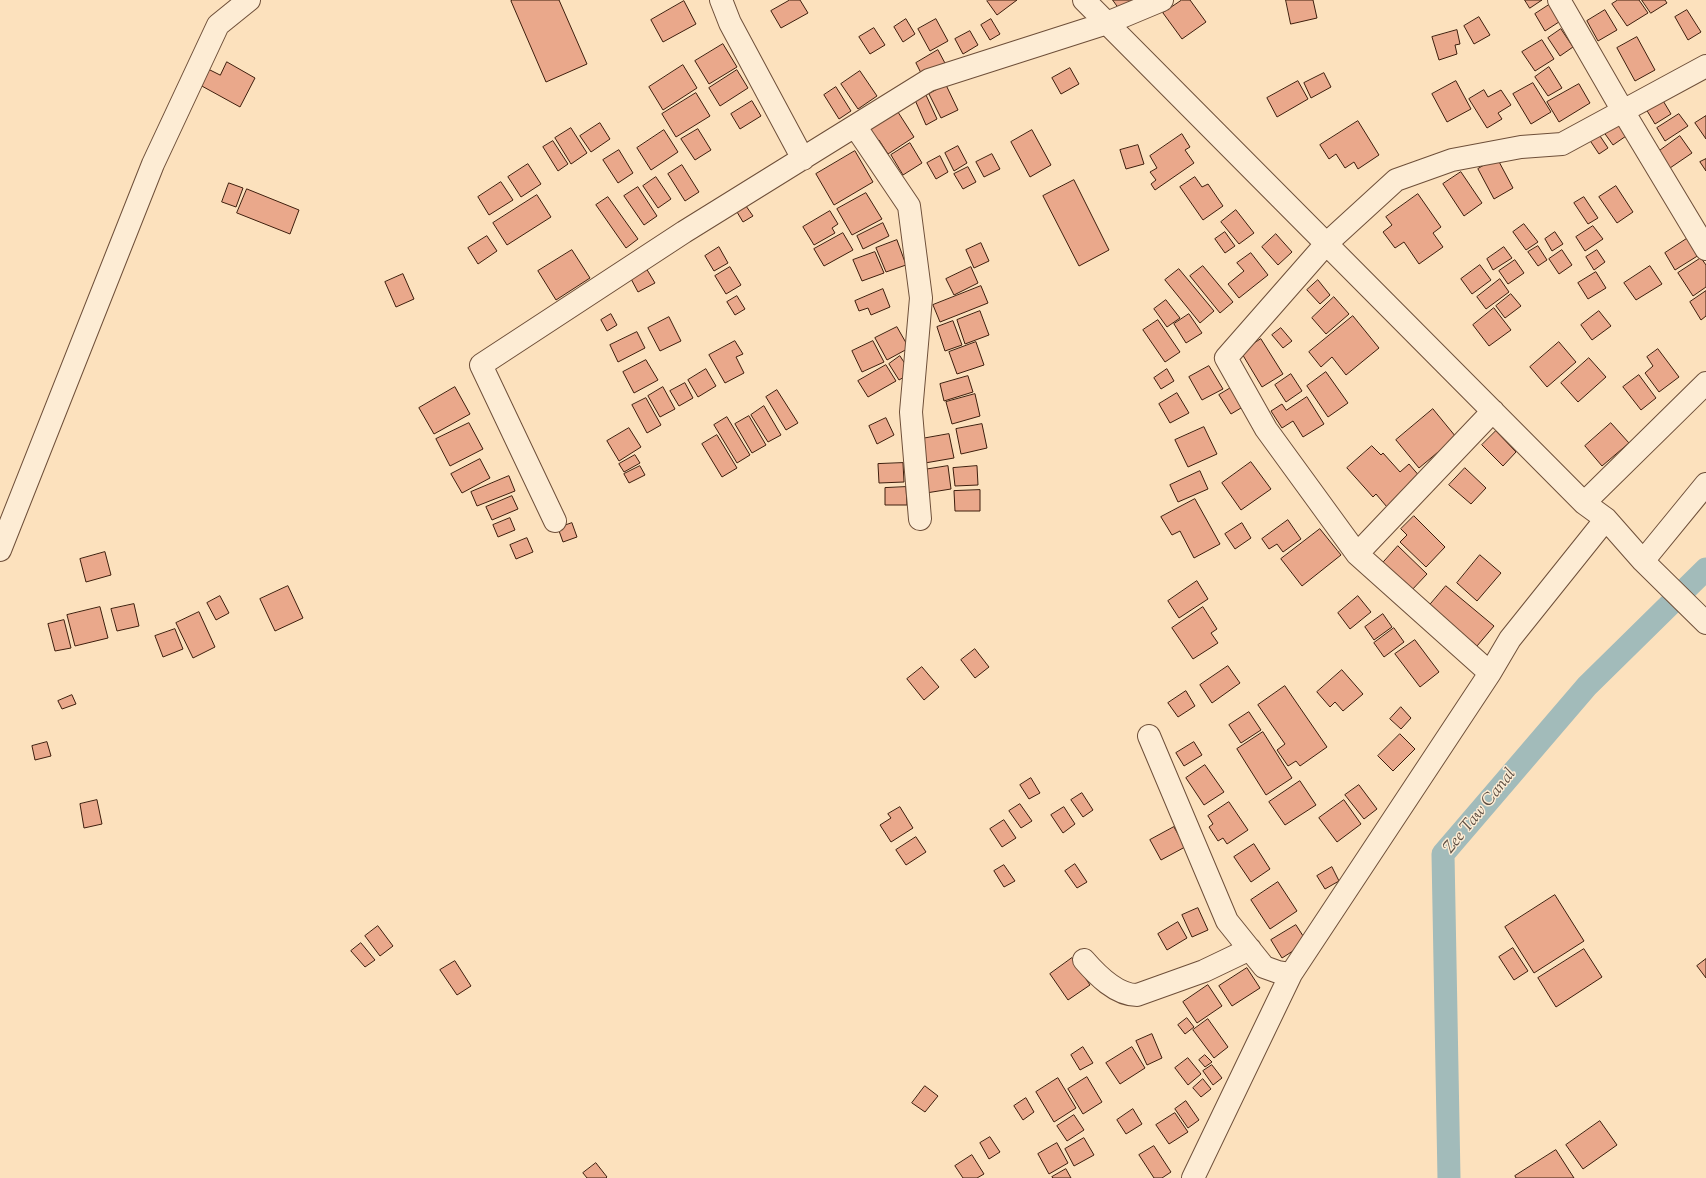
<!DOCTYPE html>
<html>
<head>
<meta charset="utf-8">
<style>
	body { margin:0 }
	canvas { display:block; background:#fce1bd }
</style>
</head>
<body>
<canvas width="1706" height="1178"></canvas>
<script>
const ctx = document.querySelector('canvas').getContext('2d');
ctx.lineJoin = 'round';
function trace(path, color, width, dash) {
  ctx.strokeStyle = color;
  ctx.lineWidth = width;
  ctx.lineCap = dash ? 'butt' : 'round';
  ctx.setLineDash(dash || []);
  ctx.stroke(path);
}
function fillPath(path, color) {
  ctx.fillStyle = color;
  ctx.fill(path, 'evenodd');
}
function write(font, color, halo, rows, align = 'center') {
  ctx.font = font + ' "Sorts Mill Goudy",serif';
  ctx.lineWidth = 3;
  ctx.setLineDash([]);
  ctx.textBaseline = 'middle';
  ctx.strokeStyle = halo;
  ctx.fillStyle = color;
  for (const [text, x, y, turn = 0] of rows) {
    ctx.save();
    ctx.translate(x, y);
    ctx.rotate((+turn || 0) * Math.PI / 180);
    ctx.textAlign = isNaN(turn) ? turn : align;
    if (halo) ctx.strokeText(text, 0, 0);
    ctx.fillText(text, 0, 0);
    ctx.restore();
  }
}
trace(new Path2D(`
	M1449,1178L1443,854L1587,686L1706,569`), '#a2bbba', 23);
const building = new Path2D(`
	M513,0H559L587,64L546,82L511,1Z
	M790,0H800L808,13L781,28L771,11Z
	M988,0H1017L997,15L987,1Z
	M1113,0H1133L1134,1L1121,11Z
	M1182,0H1190L1206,22L1182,39L1163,13Z
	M1286,0H1313L1317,18L1291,24Z
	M1525,0H1542L1530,8Z
	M1618,0H1639L1648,13L1627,26L1612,4Z
	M1642,0H1665L1667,3L1651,13Z
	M684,1L696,24L663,42L651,20Z
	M1552,3L1562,20L1545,31L1535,14Z
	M1605,10L1617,30L1598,41L1587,21Z
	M1687,10L1701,32L1688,40L1675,17Z
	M1479,17L1490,35L1474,44L1464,26Z
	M906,19L915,34L903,42L894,27Z
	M936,19L948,41L930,51L918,29Z
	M991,19L1000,34L990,40L981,25Z
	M874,28L885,45L870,54L859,37Z
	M1561,29L1573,47L1560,56L1548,38Z
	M1457,30L1460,44L1455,45L1457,54L1439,60L1432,37Z
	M970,31L978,45L963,54L955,39Z
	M1637,37L1655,70L1635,81L1617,48Z
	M1542,40L1554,59L1535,71L1522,52Z
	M723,44L737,67L709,84L695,61Z
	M938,50L946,65L923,77L916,63Z
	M227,62L255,78L240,107L200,85L208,69L220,75Z
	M683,65L697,88L663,110L649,87Z
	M1549,67L1562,88L1548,96L1535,77Z
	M1070,68L1079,84L1061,94L1052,78Z
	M737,70L748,88L720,106L709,88Z
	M860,71L877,96L858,109L841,84Z
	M1324,73L1331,87L1311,98L1304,83Z
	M1298,81L1308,99L1277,117L1267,98Z
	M1456,81L1471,109L1447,122L1432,94Z
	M1533,83L1551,112L1531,124L1513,94Z
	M1579,84L1590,103L1559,122L1547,102Z
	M946,85L958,110L941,118L929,94Z
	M836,87L851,111L839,119L824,95Z
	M1484,90L1488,97L1501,90L1511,105L1498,113L1502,119L1487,128L1469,99Z
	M696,93L710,116L676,137L662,114Z
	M926,95L937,119L926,125L915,100Z
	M1662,99L1671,114L1655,124L1646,109Z
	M752,101L761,116L740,129L731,114Z
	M896,109L914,137L888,154L879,140L876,142L867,128Z
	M1679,114L1688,126L1665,141L1657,128Z
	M1706,116V139L1695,123Z
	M1619,120L1629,134L1613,145L1603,131Z
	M1358,121L1379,155L1358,169L1354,162L1345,168L1336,154L1329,159L1320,145Z
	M600,123L610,139L591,152L580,136Z
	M571,128L587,153L571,164L555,138Z
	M698,129L711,150L695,160L681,139Z
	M664,130L678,152L651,170L637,148Z
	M1032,130L1051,165L1030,177L1011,142Z
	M1598,133L1608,148L1599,154L1589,139Z
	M1182,134L1190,147L1185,150L1194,163L1155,190L1151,184L1156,180L1150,172L1157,168L1150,156Z
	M1680,136L1692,153L1670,168L1658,152Z
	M553,141L568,164L558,171L543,147Z
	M910,143L922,163L903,175L891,155Z
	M1138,145L1144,164L1126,169L1120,150Z
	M958,146L967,163L954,171L945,153Z
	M619,150L633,173L618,183L603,160Z
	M855,151L873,182L834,205L816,174Z
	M992,154L1000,169L984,177L976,162Z
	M940,156L948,172L936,179L927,163Z
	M1497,158L1513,188L1494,199L1478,169Z
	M1706,159V171L1700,162Z
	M528,164L541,184L521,197L508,177Z
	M682,165L699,192L685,201L668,174Z
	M968,167L976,182L963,189L954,174Z
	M1461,172L1482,203L1464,216L1443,184Z
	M656,177L671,199L658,208L643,186Z
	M1195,177L1202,187L1208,184L1223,206L1203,220L1180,187Z
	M1074,180L1109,250L1079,266L1043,196Z
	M501,182L513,200L489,215L478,197Z
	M229,183L243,188L236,207L222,202Z
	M1616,186L1633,212L1617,223L1599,197Z
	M638,187L657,216L644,225L624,196Z
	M247,189L299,210L290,234L237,213Z
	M866,193L882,219L852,235L837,209Z
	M1418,194L1441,227L1433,233L1443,247L1419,264L1404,242L1395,248L1383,232L1392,225L1386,217Z
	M537,195L551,217L507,245L493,223Z
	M608,197L638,239L626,248L596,205Z
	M1584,197L1598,218L1588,224L1574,203Z
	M746,206L753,216L743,222L737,212Z
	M1236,210L1254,233L1239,244L1221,222Z
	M830,211L838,224L832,228L835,233L814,245L803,227Z
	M883,223L889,236L863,249L857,236Z
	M1524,224L1538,242L1526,250L1513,232Z
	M1593,226L1603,239L1585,251L1576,237Z
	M1225,232L1235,246L1225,253L1215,239Z
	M1555,232L1563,244L1552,251L1545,239Z
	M843,233L853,250L824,266L814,249Z
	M1276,234L1292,252L1278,265L1262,247Z
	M487,236L497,251L478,264L468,248Z
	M1688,238L1699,255L1675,270L1665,253Z
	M897,240L906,265L886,272L876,248Z
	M981,243L989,261L974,268L966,250Z
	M1538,246L1547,260L1538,266L1528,252Z
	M719,247L728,263L714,271L705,256Z
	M1504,247L1512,258L1493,270L1487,259Z
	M572,250L590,278L556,300L538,271Z
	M1562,250L1572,265L1559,274L1549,259Z
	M1597,250L1605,262L1594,270L1586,257Z
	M875,252L884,273L862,281L853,260Z
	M1251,253L1268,275L1239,298L1228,284L1244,271L1237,263Z
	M1701,258L1706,265V287L1693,296L1678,273Z
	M1515,260L1524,273L1508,284L1499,271Z
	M1480,265L1491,280L1472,294L1461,279Z
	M1203,266L1233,302L1220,313L1190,276Z
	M1650,266L1662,284L1636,300L1624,283Z
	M730,267L741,285L726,294L715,276Z
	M971,267L978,283L954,295L946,279Z
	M646,268L655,283L638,292L630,277Z
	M1179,269L1214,311L1200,323L1165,280Z
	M1596,272L1606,288L1588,299L1578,283Z
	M403,274L414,299L396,307L385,282Z
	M1500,279L1509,292L1486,309L1477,297Z
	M1318,280L1330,295L1320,304L1307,290Z
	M981,286L988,303L940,322L933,305Z
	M883,289L890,307L871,315L868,308L859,311L855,301Z
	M1706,291V316L1701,320L1690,302Z
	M1511,294L1521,306L1505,318L1496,306Z
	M737,296L745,309L735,315L727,302Z
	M1334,297L1349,314L1326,334L1312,318Z
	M1166,300L1180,318L1167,327L1154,309Z
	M1494,308L1511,330L1489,346L1473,325Z
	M980,311L989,335L965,344L957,320Z
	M1599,311L1611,326L1592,340L1581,325Z
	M611,314L617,325L607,331L601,320Z
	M1189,314L1202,333L1186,343L1174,324Z
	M1353,316L1379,348L1346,375L1332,357L1321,367L1309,352Z
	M669,317L681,341L660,351L648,328Z
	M1158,320L1180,352L1165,362L1143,330Z
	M953,321L962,345L945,351L937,327Z
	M897,327L909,348L887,360L875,338Z
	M1281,328L1292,341L1283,348L1272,335Z
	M637,332L645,348L618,362L610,345Z
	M1261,339L1283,374L1262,387L1241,352Z
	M735,341L743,354L736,357L744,373L725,383L709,355Z
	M873,341L884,362L862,372L852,351Z
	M976,342L984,365L957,374L949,352Z
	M1559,342L1576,362L1547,387L1530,367Z
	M1658,349L1679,377L1659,392L1645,373L1653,366L1647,357Z
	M900,356L911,373L899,380L889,364Z
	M1589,358L1606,377L1578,402L1561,383Z
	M646,360L658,380L634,393L623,372Z
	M886,365L896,381L868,397L858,381Z
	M1209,366L1223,389L1202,400L1189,377Z
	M706,369L716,386L698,397L688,380Z
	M1167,369L1174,381L1161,389L1154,378Z
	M1326,372L1348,403L1328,417L1307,386Z
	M1291,374L1302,391L1286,402L1275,385Z
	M1639,375L1656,398L1641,410L1623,387Z
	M968,376L973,392L944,401L940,384Z
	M685,383L693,398L679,406L670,391Z
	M1234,386L1246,405L1231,414L1219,395Z
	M455,387L470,414L434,434L419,408Z
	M663,387L675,409L660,417L648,396Z
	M777,390L798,423L786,430L766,397Z
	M1177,393L1189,413L1170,423L1159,404Z
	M975,394L980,416L952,424L946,402Z
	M1307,397L1324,424L1303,437L1293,421L1282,428L1271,411L1282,404L1286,410Z
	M646,398L661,425L647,433L632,405Z
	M764,406L781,435L768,442L751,415Z
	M1433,409L1456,437L1419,468L1396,440Z
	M749,416L766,445L752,453L735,424Z
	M727,417L750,455L737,463L714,425Z
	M886,418L894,435L877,444L869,426Z
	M469,423L483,449L450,466L436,439Z
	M1611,423L1629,443L1602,466L1585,446Z
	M982,424L987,448L961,454L956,429Z
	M1204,427L1217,454L1188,467L1175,440Z
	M629,428L641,447L619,461L607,441Z
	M1496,431L1516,452L1503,466L1482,445Z
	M949,434L954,458L925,463L921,439Z
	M717,435L737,468L722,477L702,444Z
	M1372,446L1381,455L1383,453L1400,472L1409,464L1421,478L1387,507L1376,494L1373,497L1347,468Z
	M635,455L640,463L624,472L619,464Z
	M480,459L490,478L462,493L451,474Z
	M1251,462L1271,489L1241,510L1222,483Z
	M903,463L904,482L879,483L878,464Z
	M640,466L645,475L629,483L624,474Z
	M948,466L951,489L926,493L923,470Z
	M977,466L978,485L955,486L953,468Z
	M1465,468L1486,488L1471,504L1449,485Z
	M1200,471L1208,489L1178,502L1170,485Z
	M509,476L515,491L477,506L471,492Z
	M906,487L907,505H885V488Z
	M980,490V511H955L954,491Z
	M512,496L518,509L492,520L486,507Z
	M1195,499L1220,544L1194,558L1180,531L1172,535L1161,517Z
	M1414,516L1445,547L1426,567L1400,542L1407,535L1401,529Z
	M510,518L515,530L498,537L493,525Z
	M1288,520L1301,539L1283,552L1277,544L1269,549L1262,539Z
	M572,523L577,537L563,542L558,528Z
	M1242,523L1251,538L1235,549L1225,534Z
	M1320,529L1341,555L1302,586L1281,559Z
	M527,538L533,552L516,559L510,545Z
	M1398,546L1427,574L1410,592L1381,565Z
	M105,552L111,575L86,582L80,559Z
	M1480,555L1501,573L1477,601L1457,583Z
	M1197,581L1208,599L1179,618L1168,601Z
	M288,586L303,618L275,631L260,599Z
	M1446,586L1494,626L1477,646L1429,606Z
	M220,596L229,613L216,620L207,603Z
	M1358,596L1371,612L1350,629L1338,613Z
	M134,604L139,626L117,631L111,609Z
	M100,607L108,638L75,646L67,615Z
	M1203,607L1217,629L1211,633L1218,643L1193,659L1172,628Z
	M199,612L215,647L193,658L176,623Z
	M1383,614L1392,627L1374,640L1365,627Z
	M64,620L71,648L55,651L48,624Z
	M1394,628L1404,642L1384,657L1374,643Z
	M175,629L183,649L163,657L155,636Z
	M1415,640L1439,672L1420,687L1395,654Z
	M975,649L989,667L975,678L961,660Z
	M1228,666L1240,683L1212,703L1200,685Z
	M922,667L939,687L924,700L907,679Z
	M1342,670L1363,694L1343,711L1335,702L1330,707L1317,692Z
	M1285,686L1327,747L1300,766L1296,761L1288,766L1277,750L1285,744L1258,705Z
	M1186,691L1195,706L1178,717L1168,703Z
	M72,695L76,704L62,709L58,701Z
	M1401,707L1411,718L1401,729L1390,719Z
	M1249,712L1261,730L1241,743L1229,725Z
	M1263,732L1292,778L1266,795L1237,749Z
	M1400,734L1415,749L1393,771L1378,756Z
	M47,742L51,756L35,760L32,746Z
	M1194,742L1202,755L1184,766L1176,753Z
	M1205,765L1224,792L1204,805L1186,778Z
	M1031,778L1040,793L1029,799L1020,785Z
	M1300,781L1316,805L1285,825L1269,802Z
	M1359,785L1377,809L1364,819L1345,795Z
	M1082,793L1093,810L1083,817L1071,800Z
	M97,800L102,824L84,828L80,804Z
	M1344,800L1361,824L1337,842L1319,818Z
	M1229,802L1248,830L1227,844L1223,838L1218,841L1209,827L1213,824L1208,816Z
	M1020,804L1032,821L1021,828L1009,811Z
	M900,807L913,828L891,842L880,825L891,818L888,814Z
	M1064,807L1075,824L1063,833L1051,815Z
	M1004,820L1016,838L1002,847L990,829Z
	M1174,827L1185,847L1161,860L1150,840Z
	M916,837L926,852L906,865L896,850Z
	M1254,844L1270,869L1251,882L1234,857Z
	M1075,864L1087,882L1077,888L1065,871Z
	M1004,865L1015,881L1004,887L994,871Z
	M1332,867L1339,881L1325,889L1317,876Z
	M1278,882L1297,911L1270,929L1251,900Z
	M1555,895L1584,941L1534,973L1505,927Z
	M1198,908L1208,930L1192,937L1182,915Z
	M1178,922L1187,938L1167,950L1158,934Z
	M1296,925L1307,942L1282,958L1271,940Z
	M378,926L393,946L380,956L365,936Z
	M361,943L375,960L365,967L351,951Z
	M1513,948L1528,971L1514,980L1499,957Z
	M1584,949L1602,977L1556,1007L1538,978Z
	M1072,958L1090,985L1068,1000L1050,974Z
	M1706,959V978L1697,966Z
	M455,961L471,986L457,995L440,970Z
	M1247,968L1260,988L1232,1006L1219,986Z
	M1208,985L1222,1006L1197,1023L1183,1002Z
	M1187,1018L1194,1027L1185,1034L1178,1025Z
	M1208,1019L1228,1047L1214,1058L1193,1030Z
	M1152,1034L1162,1058L1147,1065L1136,1041Z
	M1083,1047L1093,1063L1080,1070L1071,1055Z
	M1132,1047L1145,1068L1120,1084L1106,1063Z
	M1205,1055L1212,1062L1205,1067L1199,1060Z
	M1188,1058L1201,1074L1188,1085L1175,1068Z
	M1212,1065L1222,1078L1213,1085L1203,1071Z
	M1087,1077L1102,1102L1083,1114L1068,1089Z
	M1058,1078L1076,1108L1054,1122L1036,1092Z
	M1203,1079L1211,1089L1201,1097L1193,1088Z
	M925,1086L938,1096L925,1112L912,1103Z
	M1026,1098L1034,1112L1023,1120L1014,1106Z
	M1186,1101L1199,1120L1188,1128L1175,1109Z
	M1133,1109L1142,1124L1126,1134L1117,1120Z
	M1175,1113L1188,1132L1169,1144L1156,1125Z
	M1074,1115L1084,1130L1067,1141L1057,1126Z
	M1600,1121L1617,1145L1583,1169L1566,1145Z
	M990,1137L1000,1152L989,1159L980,1143Z
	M1084,1138L1094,1155L1074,1166L1065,1149Z
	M1057,1143L1068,1163L1049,1174L1038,1154Z
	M1154,1146L1171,1172L1162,1178H1154L1139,1155Z
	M1556,1150L1574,1178H1516L1515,1176Z
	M972,1155L984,1174L977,1178H963L955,1166Z
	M596,1163L607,1177L606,1178H587L583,1173Z
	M1066,1169L1071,1178H1053L1052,1177Z`);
fillPath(building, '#eaa88b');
trace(building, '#3e1e0d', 1);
const minor = new Path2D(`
	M721,0L730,23L803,159
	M1084,0L1584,503L1606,519L1643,561L1706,623
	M1559,0L1623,111L1706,249
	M855,126L909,206L921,298L911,412L920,519
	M1584,503L1706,383
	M555,521L481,365L684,232L929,80L1107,23L1162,0
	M0,550L153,164L218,25L249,0
	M1357,554L1493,411
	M1643,561L1706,484
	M1490,673L1357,554L1266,429L1226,358L1326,244L1396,180L1452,160L1521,147L1562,144L1706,66
	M1149,736L1227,921L1264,967L1278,972L1291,974
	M1084,960C1097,975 1116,995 1137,995L1204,971L1250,949
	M1193,1178L1291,974L1490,673L1510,639L1606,519`);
trace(minor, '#6e4f39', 24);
trace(minor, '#fdecd4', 22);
write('italic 17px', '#5c4d41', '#fdecd4', [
	["Zee Taw Canal",1481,812,-51]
]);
</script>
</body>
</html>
